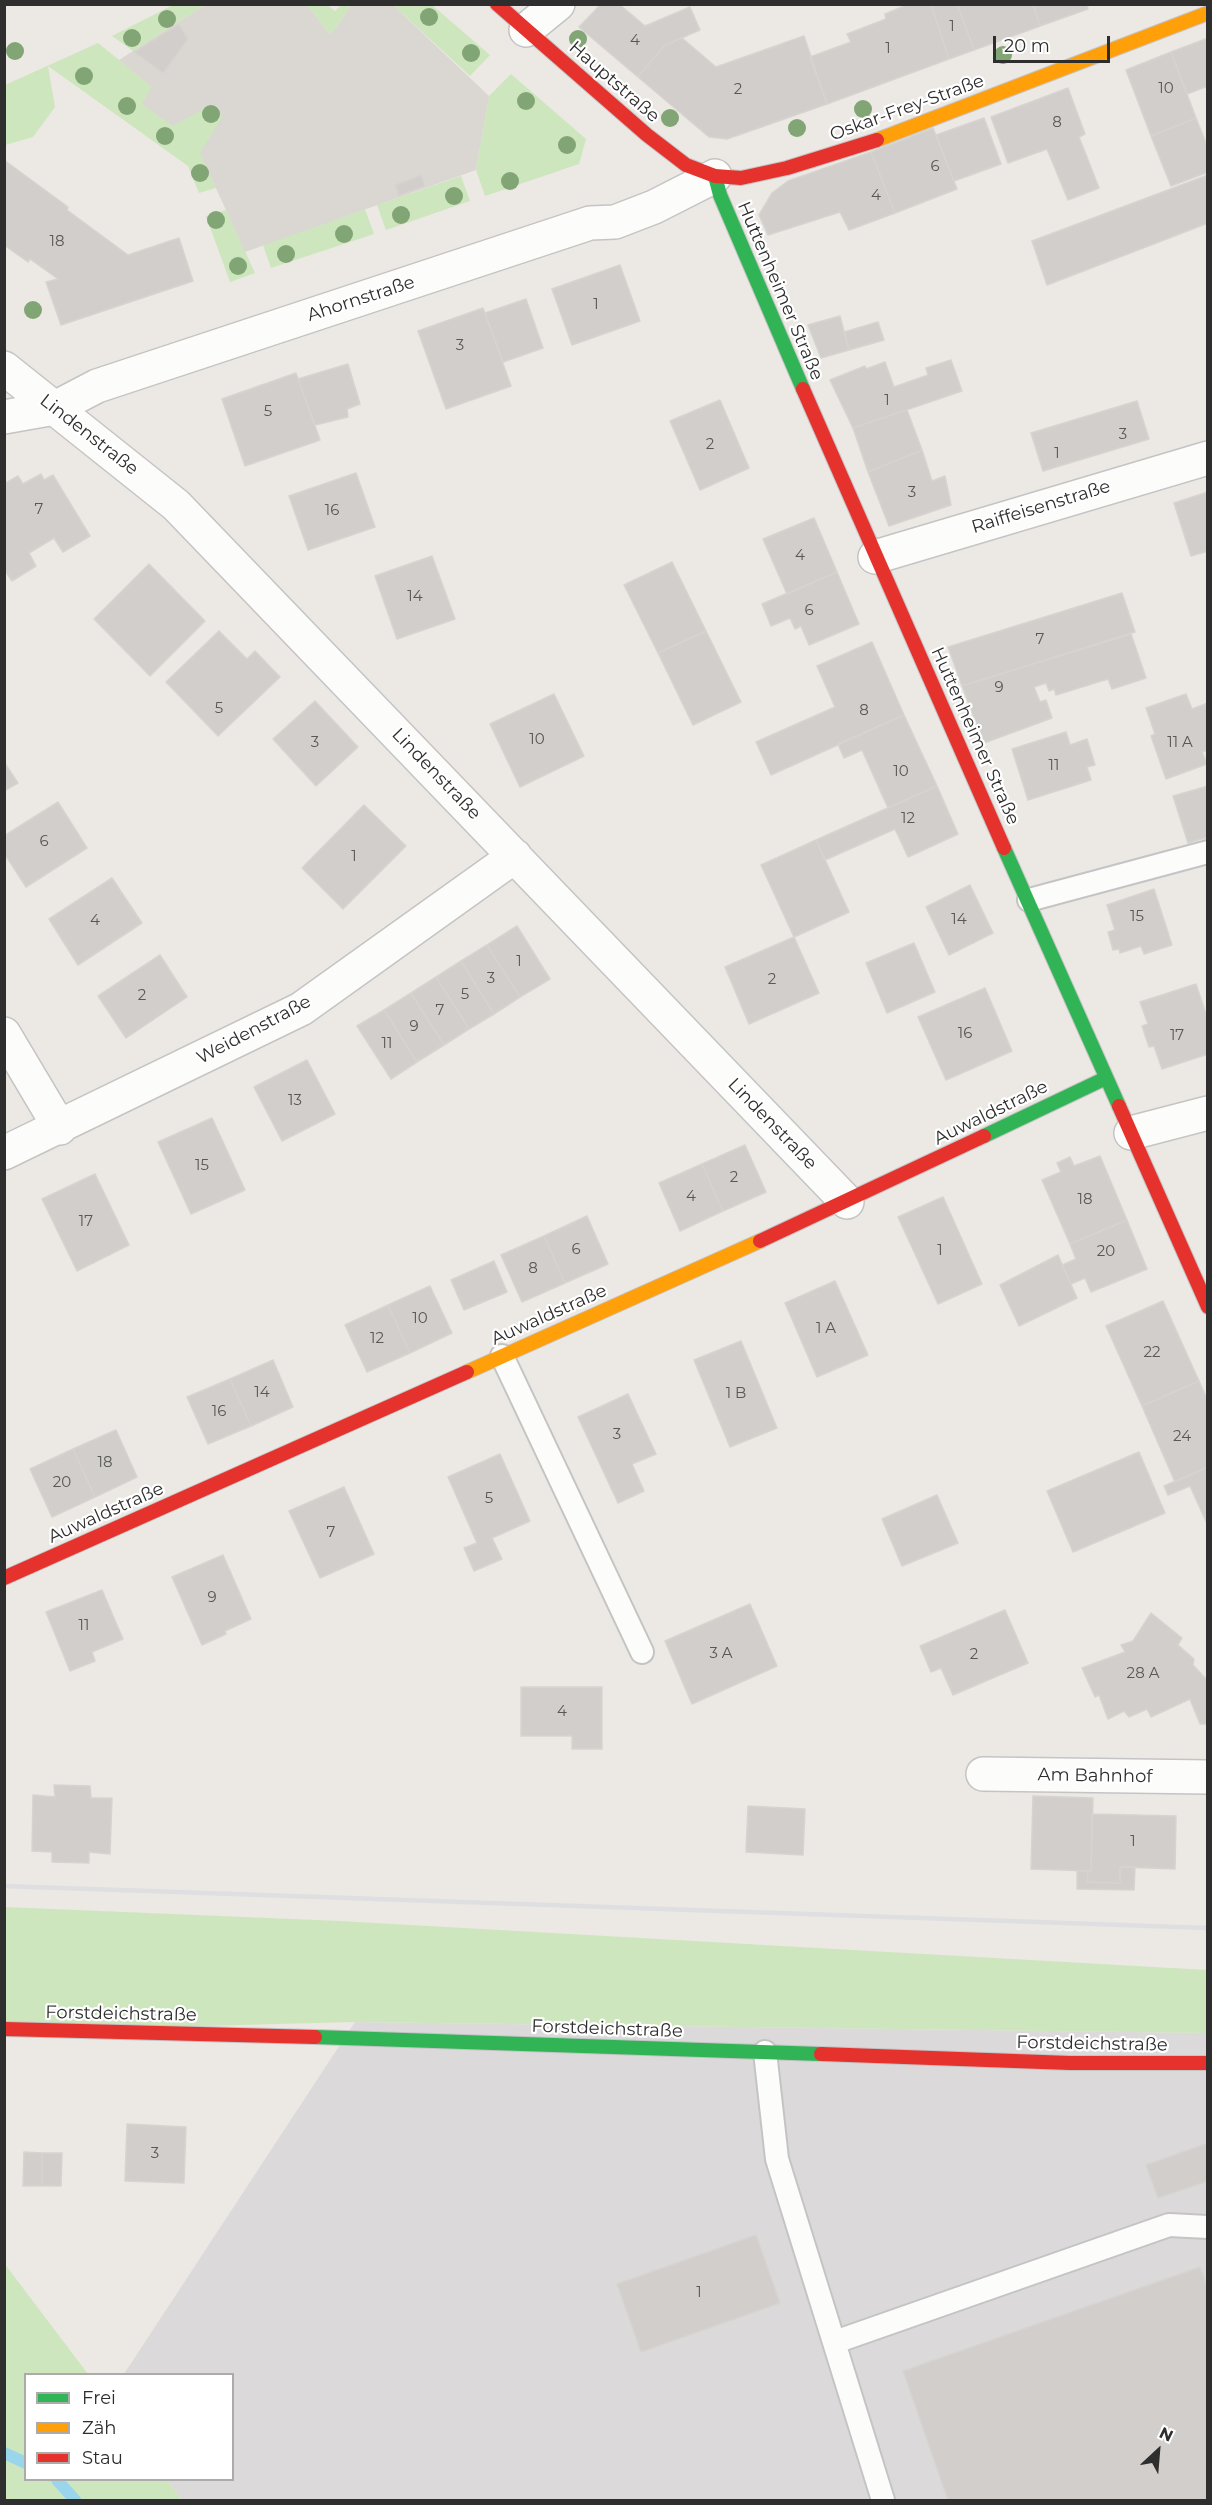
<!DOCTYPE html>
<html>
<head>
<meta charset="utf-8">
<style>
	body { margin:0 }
	#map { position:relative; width:1212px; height:2505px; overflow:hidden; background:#ece8e4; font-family:Montserrat,sans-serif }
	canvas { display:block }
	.frame { position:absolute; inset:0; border:6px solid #2e2e2e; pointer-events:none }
	.legend { position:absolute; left:24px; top:2373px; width:210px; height:108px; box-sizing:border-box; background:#fff; border:2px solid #ababab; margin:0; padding:8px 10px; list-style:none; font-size:18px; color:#2e2e2e }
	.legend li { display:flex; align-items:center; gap:12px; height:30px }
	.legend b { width:30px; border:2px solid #ababab }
	.north { position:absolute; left:1128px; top:2421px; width:60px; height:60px; -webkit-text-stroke:4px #fff; paint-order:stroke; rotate:26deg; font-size:16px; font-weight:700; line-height:24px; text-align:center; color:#2e2e2e }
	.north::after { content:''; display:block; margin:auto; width:21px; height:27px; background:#2e2e2e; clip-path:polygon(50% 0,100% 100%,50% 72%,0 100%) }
	.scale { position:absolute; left:993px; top:36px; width:117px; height:27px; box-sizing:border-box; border:3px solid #2e2e2e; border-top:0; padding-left:8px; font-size:18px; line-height:21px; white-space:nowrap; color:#2e2e2e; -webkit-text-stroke:4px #fff; paint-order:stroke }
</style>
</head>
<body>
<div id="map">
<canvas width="1212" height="2505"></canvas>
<div class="frame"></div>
<ul class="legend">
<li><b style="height:8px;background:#30b455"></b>Frei</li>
<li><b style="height:8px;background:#ff9f0a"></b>Zäh</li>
<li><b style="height:8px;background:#e5322d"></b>Stau</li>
</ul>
<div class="north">N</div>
<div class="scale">20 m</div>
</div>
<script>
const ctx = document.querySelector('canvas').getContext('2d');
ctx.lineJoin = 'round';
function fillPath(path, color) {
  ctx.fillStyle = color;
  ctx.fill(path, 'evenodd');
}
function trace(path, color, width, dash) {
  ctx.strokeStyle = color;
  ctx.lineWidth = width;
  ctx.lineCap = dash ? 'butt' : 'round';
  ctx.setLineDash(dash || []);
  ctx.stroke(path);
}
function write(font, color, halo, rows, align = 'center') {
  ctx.font = font + ' Montserrat,sans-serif';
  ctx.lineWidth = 4.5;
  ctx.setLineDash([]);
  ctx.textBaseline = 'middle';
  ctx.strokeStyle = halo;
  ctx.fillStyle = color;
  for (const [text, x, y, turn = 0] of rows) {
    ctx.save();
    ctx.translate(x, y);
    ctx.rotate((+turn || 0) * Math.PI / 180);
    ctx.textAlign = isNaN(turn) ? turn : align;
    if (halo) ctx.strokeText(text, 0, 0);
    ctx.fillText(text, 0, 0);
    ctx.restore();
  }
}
fillPath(new Path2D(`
	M355,2022L1207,2033V2500H182L167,2480H232V2374H124Z`), '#dcd9db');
fillPath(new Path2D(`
	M173,5H205L133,51L112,36Z
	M307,5H327L335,11L341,5H351L337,27L329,34Z
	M393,5H432L490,55L470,76Z
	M98,43L153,87L209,106L224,116L201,153L216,188L199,193L188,166L48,66L55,107L33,137L5,145V85Z
	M511,74L586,139L579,164L485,196L476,170L489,96Z
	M461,176L470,201L386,230L377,205Z
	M365,209L374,234L271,268L263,245Z
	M226,210L255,273L230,282L206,216Z
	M5,1907L340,1921L1207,1970V2033L355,2022L5,2031Z
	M4,2263L88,2374H26V2480H167L182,2500H5Z`), '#cee6be');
fillPath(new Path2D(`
	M205,5H307L329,34L337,27L351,5H393L489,96L476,170L245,252L200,153L223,116L209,106L173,126L142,104L152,87L119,60Z`), '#dad6d2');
trace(new Path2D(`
	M4,2453L26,2463
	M57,2480L75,2500`), '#99d6ec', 12);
const building = new Path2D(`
	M601,4H619L645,26L690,7L700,30L665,45L638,77L579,27Z
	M909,4H931L949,59L827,104L810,57L851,42L847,34L886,19L885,14Z
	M931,4H957L974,50L949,59Z
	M957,4H1033L1040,26L974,50Z
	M1033,4H1087L1088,9L1040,26Z
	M179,24L188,39L163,73L134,52Z
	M804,36L827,104L727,139L709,137L638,77L665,45L682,38L716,67Z
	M1208,38V86L1187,94L1171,52Z
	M1171,52L1196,118L1151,136L1126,70Z
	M1068,88L1085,134L1079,137L1099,188L1068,200L1047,149L1008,163L991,117Z
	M984,118L1001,164L954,181L936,135Z
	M1196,118L1208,148V172L1171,186L1151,136Z
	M933,128L957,189L895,213L871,152Z
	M871,152L895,213L849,230L840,212L768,235L759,215L772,193L788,181Z
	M4,160L68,207L67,210L128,255L179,238L193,281L61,325L46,282L58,279L30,259L28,262L4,245Z
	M421,175L425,186L399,196L395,185Z
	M1208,175V223L1047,285L1032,241Z
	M620,265L640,321L572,345L552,289Z
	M526,299L543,348L503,362L485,313Z
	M483,308L511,386L446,409L418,331Z
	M840,316L849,350L821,358L808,325Z
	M878,322L884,340L849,350L844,332Z
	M951,360L962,391L853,428L830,380L865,366L866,369L885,362L894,387L928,375L926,368Z
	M348,364L360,404L347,409L348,417L315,425L298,379Z
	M296,373L320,440L245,466L222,399Z
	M720,400L749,468L700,490L670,421Z
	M1137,401L1149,439L1043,471L1031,433Z
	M907,410L922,450L868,472L853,428Z
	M922,450L932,481L945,476L951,505L889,526L868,472Z
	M356,473L375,527L308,550L289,496Z
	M41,474L44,480L53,475L90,536L63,552L54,538L29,553L36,566L12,581L4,569V484L18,476L23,484Z
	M1208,492V551L1191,556L1174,503Z
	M814,518L837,572L787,594L763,539Z
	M432,556L455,619L397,639L375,576Z
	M672,562L706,631L658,653L624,585Z
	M149,564L205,621L150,676L94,619Z
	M837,572L859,624L809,645L801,626L795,629L790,618L771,626L762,604Z
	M1122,593L1135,632L962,686L948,647Z
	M219,631L247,659L255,651L280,677L218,736L166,682Z
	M706,631L741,702L693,725L658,653Z
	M1131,634L1146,678L1112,689L1108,679L1056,695L1054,689L1049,691L1046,683L1034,687L1040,702L1046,700L1052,718L984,743L962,686Z
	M872,642L904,715L771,775L756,742L835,707L817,666Z
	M554,694L584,756L520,787L490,724Z
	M1186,694L1192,709L1208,703V750L1202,752L1207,764L1166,779L1151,736L1155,734L1146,708Z
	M315,701L358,747L316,786L273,739Z
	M904,715L937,786L888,808L862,750L844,758L838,744Z
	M1066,732L1070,745L1087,739L1095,765L1087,767L1091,780L1028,800L1012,749Z
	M4,762L18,783L4,791Z
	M937,786L958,834L908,857L895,829L825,860L816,840Z
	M1208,786V837L1188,843L1173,796Z
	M58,802L87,848L26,887L4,853V836Z
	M364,805L406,846L343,909L302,868Z
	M816,840L849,912L794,937L761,865Z
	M112,878L142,923L78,965L49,919Z
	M970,885L993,933L949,955L926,907Z
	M1154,889L1172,945L1144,954L1141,946L1120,953L1119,949L1113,950L1108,932L1115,930L1107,905Z
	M517,926L550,979L520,997L487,945Z
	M794,937L819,993L749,1024L725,967Z
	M914,943L935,992L887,1013L866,963Z
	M487,945L520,997L494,1014L461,961Z
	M160,955L187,997L126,1038L98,996Z
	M461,961L494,1014L469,1029L436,977Z
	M436,977L469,1029L444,1045L411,993Z
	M1196,984L1208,1020V1054L1162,1069L1154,1046L1149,1047L1142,1026L1148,1024L1140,1002Z
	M985,988L1012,1051L946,1080L918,1017Z
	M411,993L444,1045L417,1062L384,1010Z
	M384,1010L417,1062L391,1079L357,1026Z
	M307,1060L335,1114L282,1141L254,1087Z
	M212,1118L245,1190L191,1214L158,1142Z
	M745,1145L766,1192L723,1211L702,1164Z
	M1100,1156L1127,1220L1070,1244L1042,1180L1061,1172L1057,1163L1070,1157L1074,1166Z
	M702,1164L723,1211L680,1231L659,1183Z
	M95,1174L129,1245L77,1271L42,1199Z
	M943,1197L982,1284L938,1304L898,1217Z
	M587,1216L608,1264L565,1283L544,1236Z
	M1127,1220L1147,1269L1091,1292L1085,1278L1071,1284L1062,1265L1076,1259L1070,1244Z
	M544,1236L565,1283L522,1302L501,1255Z
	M1058,1255L1077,1298L1019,1326L1000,1285Z
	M494,1261L507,1292L464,1310L451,1280Z
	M835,1281L868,1355L817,1377L785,1303Z
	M430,1286L452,1333L410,1353L388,1305Z
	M1163,1301L1199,1381L1142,1406L1106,1326Z
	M388,1305L410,1353L367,1372L345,1325Z
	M741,1341L777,1428L730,1447L694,1360Z
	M273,1360L293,1407L251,1426L230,1379Z
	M230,1379L251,1426L208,1444L187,1397Z
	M1199,1381L1208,1401V1467L1175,1482L1142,1406Z
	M628,1394L656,1454L632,1464L644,1491L618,1503L578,1417Z
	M116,1430L137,1477L95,1497L73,1449Z
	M73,1449L95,1497L52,1517L30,1469Z
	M1139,1452L1165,1513L1073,1552L1047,1491Z
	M500,1454L530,1521L492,1538L502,1559L474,1571L464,1548L477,1543L448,1477Z
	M1208,1467V1526L1190,1486L1168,1495L1164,1486Z
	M344,1487L374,1554L320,1578L289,1511Z
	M937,1495L958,1543L902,1566L882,1519Z
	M223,1555L251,1619L225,1631L226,1634L202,1645L172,1577Z
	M102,1590L123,1639L92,1652L95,1661L70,1671L46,1612Z
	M750,1604L777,1666L692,1704L665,1641Z
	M1005,1610L1028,1663L953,1695L941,1668L931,1672L920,1646Z
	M1151,1613L1182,1638L1178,1645L1194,1659L1193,1665L1208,1681V1724H1200L1190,1699L1151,1717L1147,1709L1129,1717L1124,1711L1108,1719L1099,1695L1095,1697L1082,1668L1125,1652L1121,1645L1133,1641Z
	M521,1687H602V1749H572V1736H521Z
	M54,1785L90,1786L91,1798H112L110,1854L89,1852V1863L52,1862V1852L32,1851L33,1795L55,1797Z
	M1033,1796L1093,1798L1091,1871L1031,1869Z
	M748,1806L805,1809L803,1855L746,1852Z
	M1092,1814L1176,1816L1175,1869L1120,1867V1883L1087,1882L1088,1871H1091Z
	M1120,1867H1135L1134,1890L1077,1889V1871H1088L1087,1882L1120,1883Z
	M127,2124L186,2127L184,2183L125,2181Z
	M1208,2143V2181L1158,2198L1146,2165Z
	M24,2152L42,2153V2186H23Z
	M42,2153H62L61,2186H42Z
	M756,2235L780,2303L641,2352L617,2284Z
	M1200,2267L1208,2288V2500H948L903,2371Z`);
fillPath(building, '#d1cecb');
trace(building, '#d7d4d0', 1.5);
const lane = new Path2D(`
	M1029,900L1208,852
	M502,1356L642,1652
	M765,2052L777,2159L883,2500
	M835,2342L1169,2225L1208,2227`);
const street = new Path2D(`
	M526,30L558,4
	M4,368L176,505L847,1202
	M4,417L55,408L97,386L590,223L615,222L654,207L715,176
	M875,557L1208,458
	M4,1034L60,1128
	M1131,1133L1208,1113
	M4,1153L301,1009L515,856
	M983,1774L1208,1777`);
const fast = new Path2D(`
	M715,176L720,195L803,389
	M1004,848L1119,1106
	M984,1136L1106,1078
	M315,2037L821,2054`);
const slow = new Path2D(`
	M877,140L1208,13
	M467,1372L760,1241`);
const jam = new Path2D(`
	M497,4L647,135L686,165L715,176L741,178L787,168L877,140
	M803,389L1004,848
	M1119,1106L1208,1307
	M760,1241L984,1136
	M4,1578L467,1372
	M4,2029L315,2037
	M821,2054L1070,2063H1208`);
trace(lane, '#c5c4c5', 26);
trace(street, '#c5c4c5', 36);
trace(fast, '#c5c4c5', 16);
trace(slow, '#c5c4c5', 16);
trace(jam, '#c5c4c5', 16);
trace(lane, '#fcfcfb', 22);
trace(street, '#fcfcfb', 33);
trace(fast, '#30b455', 14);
trace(slow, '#ff9f0a', 14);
trace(jam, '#e5322d', 14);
trace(new Path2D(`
	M4,1886L1208,1928`), '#dfdfe1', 4.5);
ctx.fillStyle = '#82a575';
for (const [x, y] of [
	[429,17],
	[167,19],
	[132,38],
	[578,39],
	[15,51],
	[471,53],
	[1003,55],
	[84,76],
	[526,101],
	[127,106],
	[863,109],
	[211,114],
	[670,118],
	[797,128],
	[165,136],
	[567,145],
	[200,173],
	[510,181],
	[454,196],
	[401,215],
	[216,220],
	[344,234],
	[286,254],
	[238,266],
	[33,310]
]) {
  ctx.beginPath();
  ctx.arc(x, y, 9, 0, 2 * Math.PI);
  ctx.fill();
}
write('15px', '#585857', null, [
	["1",952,27],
	["4",635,41],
	["1",888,49],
	["10",1166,89],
	["2",738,90],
	["8",1057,123],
	["6",935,167],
	["4",876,196],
	["18",57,242],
	["1",596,305],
	["3",460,346],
	["1",887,401],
	["5",268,412],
	["3",1123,435],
	["2",710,445],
	["1",1057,454],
	["3",912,493],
	["7",39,510],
	["16",332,511],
	["4",800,556],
	["14",415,597],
	["6",809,611],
	["7",1040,640],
	["9",999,688],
	["5",219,709],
	["8",864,711],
	["10",537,740],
	["3",315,743],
	["11 A",1180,743],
	["11",1054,766],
	["10",901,772],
	["12",908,819],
	["6",44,842],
	["1",354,857],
	["15",1137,917],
	["14",959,920],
	["4",95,921],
	["1",519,962],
	["3",491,979],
	["2",772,980],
	["5",465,995],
	["2",142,996],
	["7",440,1011],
	["9",414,1027],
	["16",965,1034],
	["17",1177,1036],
	["11",387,1044],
	["13",295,1101],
	["15",202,1166],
	["2",734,1178],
	["4",691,1197],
	["18",1085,1200],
	["17",86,1222],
	["6",576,1250],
	["1",940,1251],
	["20",1106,1252],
	["8",533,1269],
	["10",420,1319],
	["1 A",826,1329],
	["12",377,1339],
	["22",1152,1353],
	["14",262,1393],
	["1 B",736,1394],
	["16",219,1412],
	["3",617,1435],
	["24",1182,1437],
	["18",105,1463],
	["20",62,1483],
	["5",489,1499],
	["7",331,1533],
	["9",212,1598],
	["11",84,1626],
	["3 A",721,1654],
	["2",974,1655],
	["28 A",1143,1674],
	["4",562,1712],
	["1",1133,1842],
	["3",155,2154],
	["1",699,2293]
]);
write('18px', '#2e2e2e', '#fff', [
	["Hauptstraße",614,82,41],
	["Oskar-Frey-Straße",907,108,-20],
	["Huttenheimer Straße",780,291,67],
	["Ahornstraße",361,299,-18],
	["Lindenstraße",89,435,38],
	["Raiffeisenstraße",1041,507,-17],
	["Huttenheimer Straße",975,736,66],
	["Lindenstraße",436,774,46],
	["Weidenstraße",254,1030,-28],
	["Auwaldstraße",991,1113,-26],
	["Lindenstraße",772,1124,46],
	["Auwaldstraße",549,1315,-24],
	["Auwaldstraße",106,1513,-24],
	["Am Bahnhof",1095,1776,1],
	["Forstdeichstraße",121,2014,1],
	["Forstdeichstraße",607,2029,2],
	["Forstdeichstraße",1092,2044,1]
]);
</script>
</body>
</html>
